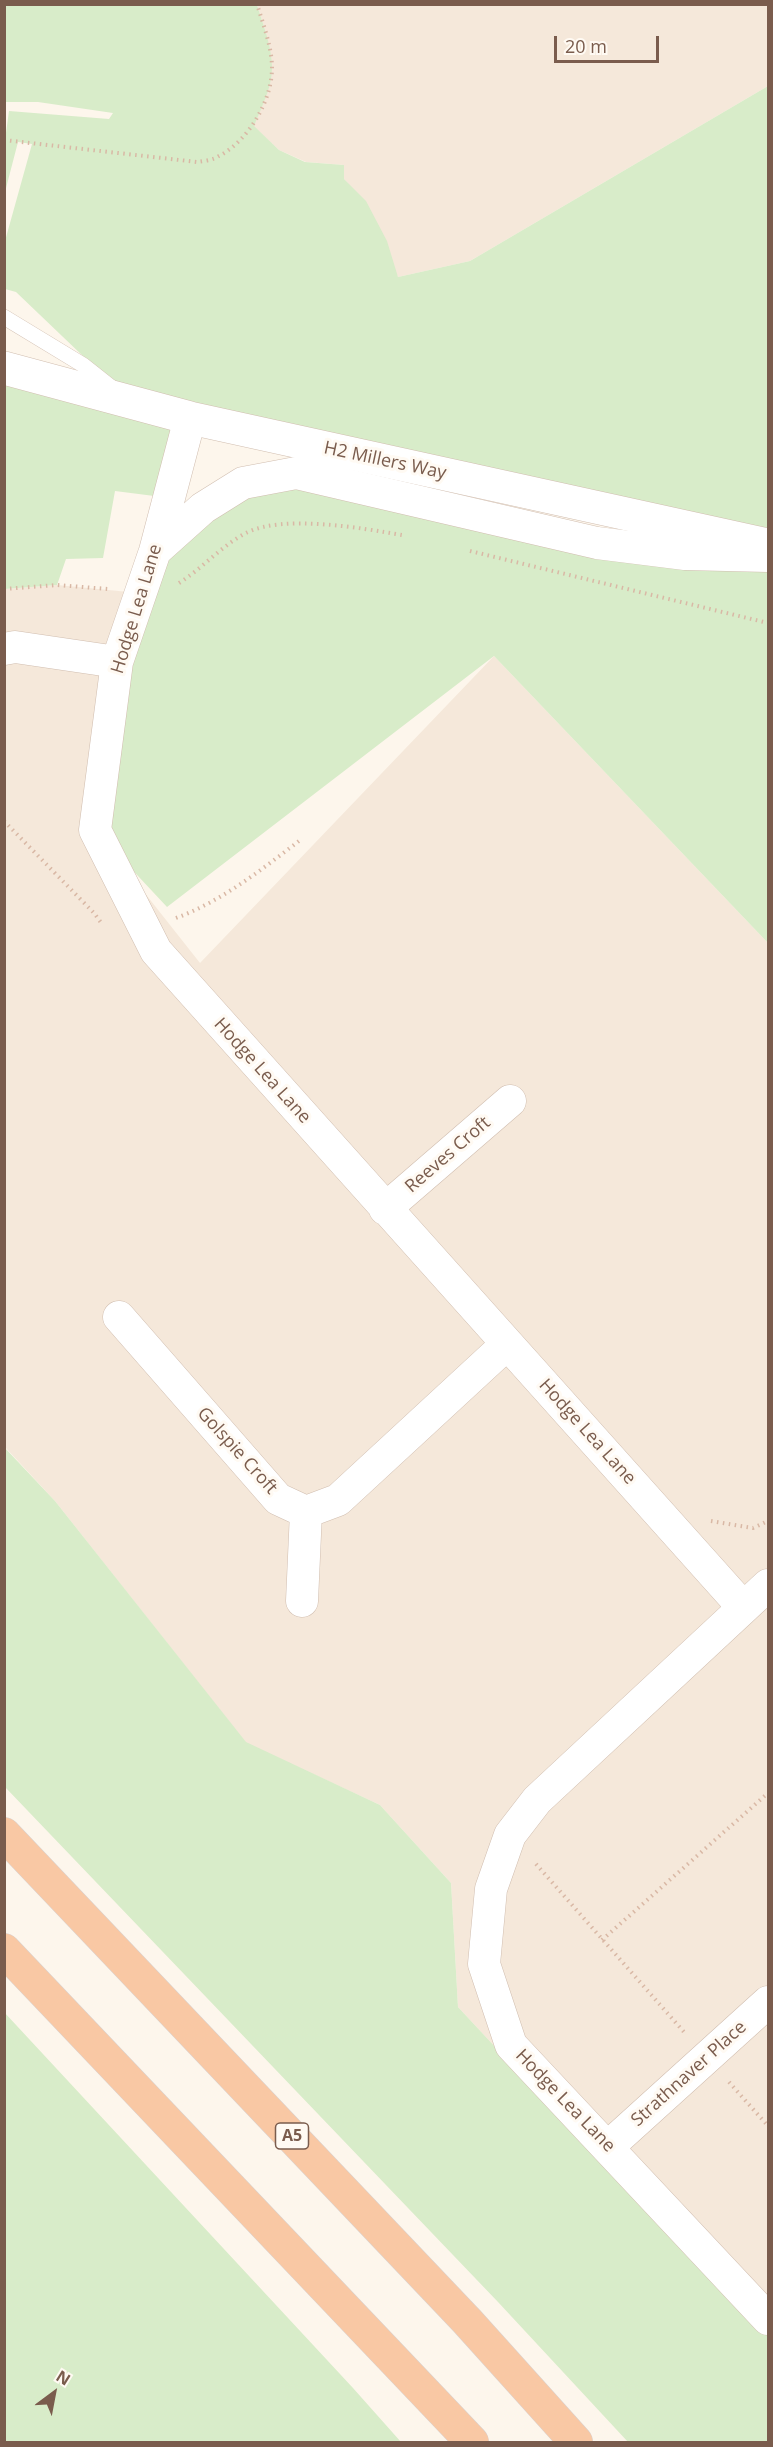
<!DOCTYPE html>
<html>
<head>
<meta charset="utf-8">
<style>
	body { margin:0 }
	#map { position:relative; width:773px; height:2447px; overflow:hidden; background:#fdf6ec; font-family:"Open Sans",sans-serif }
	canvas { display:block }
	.frame { position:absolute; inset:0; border:6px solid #7a5c4d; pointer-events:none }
	.north { position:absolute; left:24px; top:2363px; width:60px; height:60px; -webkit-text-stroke:4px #fffaf3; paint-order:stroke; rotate:32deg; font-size:16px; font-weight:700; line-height:24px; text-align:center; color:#7a5c4d }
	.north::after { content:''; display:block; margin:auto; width:21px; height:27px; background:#7a5c4d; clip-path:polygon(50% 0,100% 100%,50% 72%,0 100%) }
	.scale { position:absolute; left:554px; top:36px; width:105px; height:27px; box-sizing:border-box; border:3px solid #7a5c4d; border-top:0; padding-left:8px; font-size:18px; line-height:21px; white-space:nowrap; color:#7a5c4d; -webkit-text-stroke:4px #fffaf3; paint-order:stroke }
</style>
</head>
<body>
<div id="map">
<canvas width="773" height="2447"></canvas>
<div class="frame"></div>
<div class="north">N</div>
<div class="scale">20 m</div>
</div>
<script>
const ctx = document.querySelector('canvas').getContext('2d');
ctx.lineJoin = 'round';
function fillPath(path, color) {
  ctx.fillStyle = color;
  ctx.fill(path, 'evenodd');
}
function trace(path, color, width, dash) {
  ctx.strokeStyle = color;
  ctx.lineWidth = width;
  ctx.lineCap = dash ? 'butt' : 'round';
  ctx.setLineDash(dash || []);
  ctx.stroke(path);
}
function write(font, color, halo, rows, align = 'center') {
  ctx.font = font + ' "Open Sans",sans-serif';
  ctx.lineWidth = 6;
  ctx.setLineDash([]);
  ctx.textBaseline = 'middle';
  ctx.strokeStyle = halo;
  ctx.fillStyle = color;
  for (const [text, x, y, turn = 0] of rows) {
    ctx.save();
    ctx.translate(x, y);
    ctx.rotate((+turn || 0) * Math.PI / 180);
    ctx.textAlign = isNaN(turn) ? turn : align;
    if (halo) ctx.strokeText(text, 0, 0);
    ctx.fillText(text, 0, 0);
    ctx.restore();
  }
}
fillPath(new Path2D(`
	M257,5H768V86L470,261L398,277L351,187L344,179V165L306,162L279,150L253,126L265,99L266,33Z
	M57,585L139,593L95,830L200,963L494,656L768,943V2323L593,2152L458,2007L451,1883L380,1805L246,1743L55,1501L5,1447V589Z`), '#f5e8da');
fillPath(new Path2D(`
	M4,5H257C263,24 272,47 272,68C272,88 261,108 254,126L279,150L305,162L344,165V179L366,201L387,241L398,277L470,261L768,86V545L191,418L170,498L115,491L103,558L66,559L57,585L5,589V368L131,402L16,292L5,289V241L32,144L18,142L5,192V140L9,111L109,119L113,113L38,102H5Z
	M243,483L413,502L768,556V943L494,656L167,907L95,830L155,551Z
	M4,1447L55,1501L246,1742L380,1805L451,1883L458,2007L593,2152L768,2323V2442H628L498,2302L5,1787Z
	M4,2012L353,2388L401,2442H5Z`), '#d8ecc9');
const service = new Path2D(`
	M4,317L83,365L112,388`);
const minor = new Path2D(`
	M190,418L155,551L117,662L95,830L156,951L743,1607
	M155,551L203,508L243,483L296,473L597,543L685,554L768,556
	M4,649L15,647L117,662
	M385,1209L510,1101
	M119,1317L278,1499L306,1512L338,1500L507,1344
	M768,1585L537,1800L510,1835L491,1889L484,1964L511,2045L768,2319
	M302,1601L306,1512
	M609,2146L768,2002`);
const tertiary = new Path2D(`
	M4,368L190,418L768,545`);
const trunk = new Path2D(`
	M4,1834L467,2321L576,2442
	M4,1950L472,2442`);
trace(service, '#d1beb0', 16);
trace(minor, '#d1beb0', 33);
trace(tertiary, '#d1beb0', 34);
trace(trunk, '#dad1cd', 34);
trace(new Path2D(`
	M4,140L197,162C204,161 213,160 219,156C248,141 272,101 272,68C272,47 263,24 257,4
	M470,551L768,623
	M179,583C203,568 221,546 246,533C283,514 361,528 402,535
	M4,589L57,585L108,589
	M4,821L94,913L102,924
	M176,918C222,901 261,870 299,841
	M711,1521L753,1528L768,1521
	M536,1864L684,2032
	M602,1940L768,1793
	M729,2082L768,2126`), '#d9b8a5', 4, [1.5, 4.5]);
trace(service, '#fff', 15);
trace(minor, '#fff', 32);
trace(tertiary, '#fff', 33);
trace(trunk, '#f9c8a4', 33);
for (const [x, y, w] of [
	[292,2136,33]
]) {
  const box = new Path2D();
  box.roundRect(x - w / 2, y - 13, w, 26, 4.5);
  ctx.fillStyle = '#fffaf3';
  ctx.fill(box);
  trace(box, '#7a5c4d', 1.5);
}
write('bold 16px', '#7a5c4d', null, [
	["A5",292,2136]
]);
write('18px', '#7a5c4d', '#fffaf3', [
	["H2 Millers Way",385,461,12],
	["Hodge Lea Lane",137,609,-73],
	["Hodge Lea Lane",262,1071,48],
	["Reeves Croft",448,1155,-41],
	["Hodge Lea Lane",587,1432,48],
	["Golspie Croft",237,1451,48],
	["Strathnaver Place",689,2074,-42],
	["Hodge Lea Lane",565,2101,46]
]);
</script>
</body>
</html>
